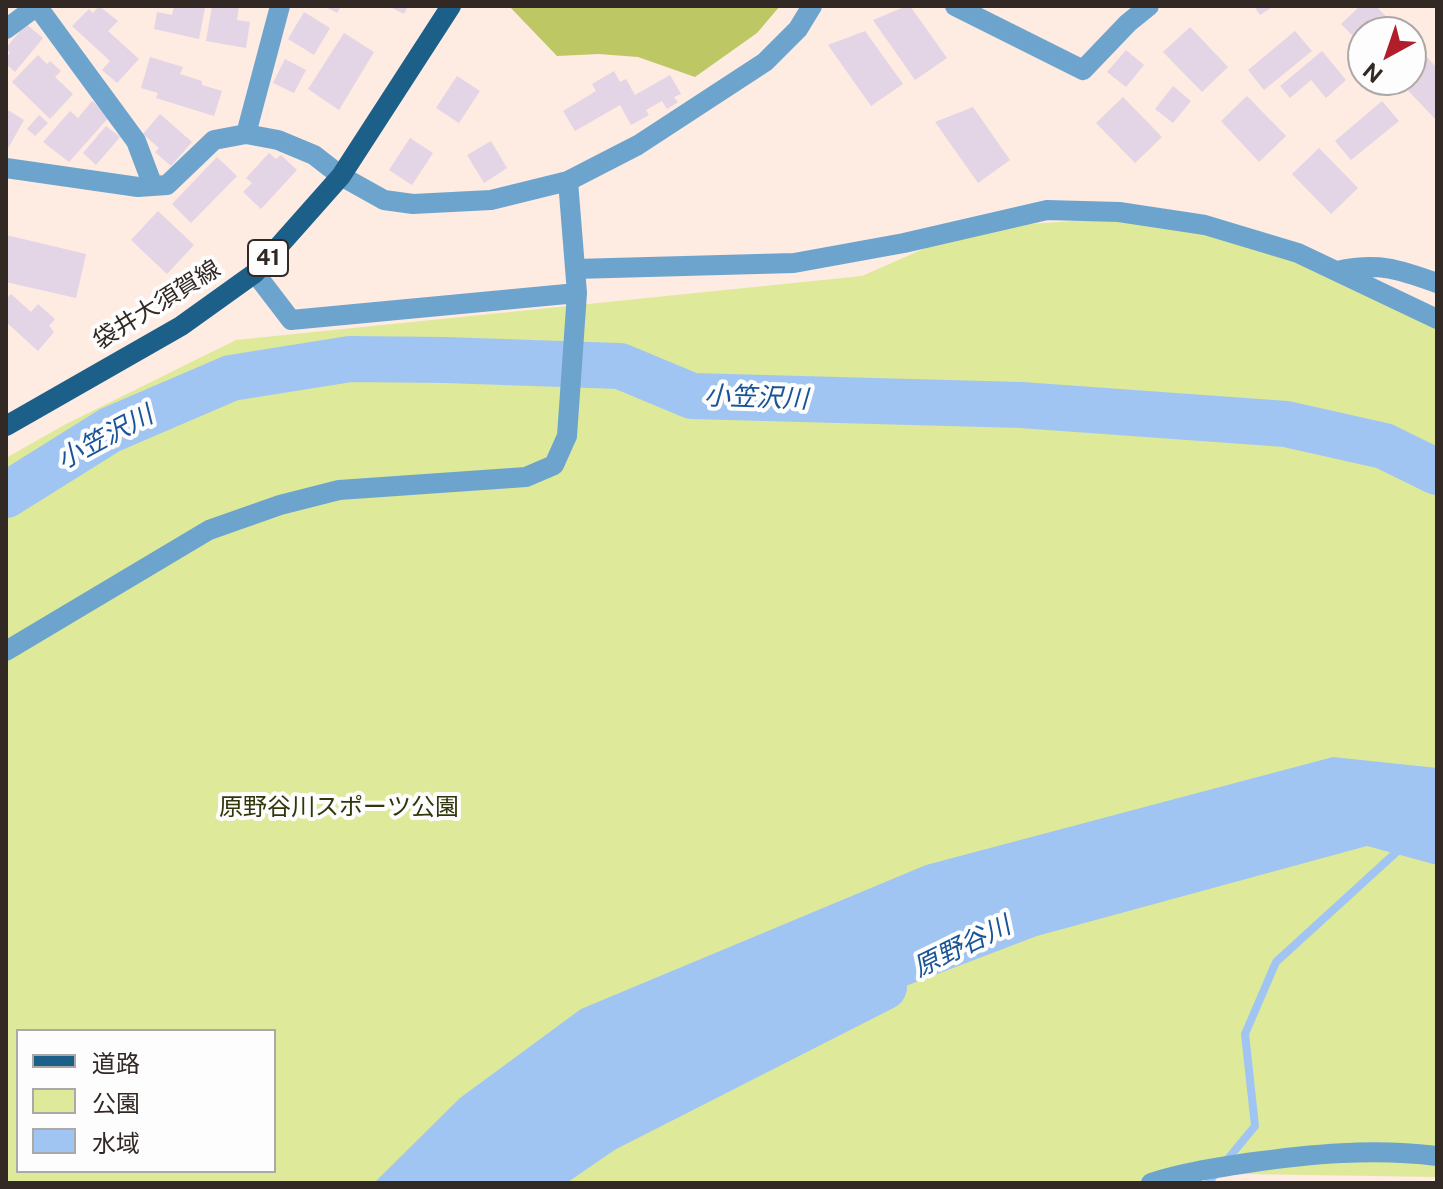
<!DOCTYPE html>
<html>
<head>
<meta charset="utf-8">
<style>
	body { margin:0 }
	#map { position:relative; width:1443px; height:1189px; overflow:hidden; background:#feebe2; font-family:"Public Sans","Noto Sans JP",sans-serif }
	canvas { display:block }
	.frame { position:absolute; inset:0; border:8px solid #322925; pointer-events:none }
	.legend { position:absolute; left:16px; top:1029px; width:260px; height:144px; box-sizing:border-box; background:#fdfdfd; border:2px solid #aca8a7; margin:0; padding:10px 14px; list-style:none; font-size:24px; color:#322925 }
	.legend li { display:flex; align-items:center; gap:16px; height:40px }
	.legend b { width:40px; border:2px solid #aca8a7 }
	.north { position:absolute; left:1347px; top:16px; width:80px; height:80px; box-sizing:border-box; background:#fdfdfd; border:2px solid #aca8a7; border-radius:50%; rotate:220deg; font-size:22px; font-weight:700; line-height:32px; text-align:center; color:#322925 }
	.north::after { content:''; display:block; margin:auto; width:28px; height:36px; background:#b11e2a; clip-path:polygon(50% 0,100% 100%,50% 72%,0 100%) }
</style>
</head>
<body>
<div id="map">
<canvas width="1443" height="1189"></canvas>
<div class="frame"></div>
<ul class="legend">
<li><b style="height:10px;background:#1c608a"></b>道路</li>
<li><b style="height:22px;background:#dfe99a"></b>公園</li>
<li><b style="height:22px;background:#a1c5f2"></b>水域</li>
</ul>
<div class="north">N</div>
</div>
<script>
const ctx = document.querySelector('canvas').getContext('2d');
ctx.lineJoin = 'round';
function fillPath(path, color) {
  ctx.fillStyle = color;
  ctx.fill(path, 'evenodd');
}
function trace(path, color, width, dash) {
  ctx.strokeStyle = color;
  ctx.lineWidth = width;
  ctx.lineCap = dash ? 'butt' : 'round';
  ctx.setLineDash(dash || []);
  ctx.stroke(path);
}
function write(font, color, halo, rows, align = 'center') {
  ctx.font = font + ' "Public Sans","Noto Sans JP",sans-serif';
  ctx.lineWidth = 8;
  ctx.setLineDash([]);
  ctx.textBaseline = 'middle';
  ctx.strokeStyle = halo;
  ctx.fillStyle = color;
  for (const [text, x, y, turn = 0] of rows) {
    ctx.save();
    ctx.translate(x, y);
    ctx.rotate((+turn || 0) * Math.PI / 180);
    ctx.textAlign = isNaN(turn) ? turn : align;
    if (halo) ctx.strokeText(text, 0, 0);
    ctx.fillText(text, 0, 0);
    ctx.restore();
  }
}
fillPath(new Path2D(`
	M1147,216L1337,271L1437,325V1177L1181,1173L1157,1183H6V458L66,424L236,340L862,276L971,228ZM18,1031H274V1171H18Z`), '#dfe99a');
fillPath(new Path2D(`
	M509,6H780L757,33L695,77L638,57L599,54L557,56Z`), '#bdc864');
fillPath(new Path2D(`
	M1333,757L1437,768V865L1367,846L1037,936L756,1043L541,1183H374L460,1098L581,1009L926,865Z`), '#a1c5f2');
trace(new Path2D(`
	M1208,1183L1255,1126L1245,1034L1276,962L1402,847`), '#a1c5f2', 8);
trace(new Path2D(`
	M6,495L110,430L231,378L350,359L445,360L620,366L692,396L1021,405L1286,424L1384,446L1437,472
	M526,1183L603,1130L884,987`), '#a1c5f2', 46);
fillPath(new Path2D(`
	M99,6L118,21L108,31L139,59L117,83L102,70L110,61L72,26L89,9L93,13Z
	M174,6L205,8L199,39L154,29L157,12L172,15Z
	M212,6H239L237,20L250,22L246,48L206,41Z
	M324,6H341L337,13Z
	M388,6H408L404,14Z
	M907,6H910L947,58L915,80L873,20Z
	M1254,6H1274L1260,15Z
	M1360,6H1376L1401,32H1363V46L1341,24Z
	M304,12L330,28L314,55L288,39Z
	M26,24L43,38L15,72L6,64V58L10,53L6,48Z
	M1190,27L1228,67L1202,92L1163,52Z
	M865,31L903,84L871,106L828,45Z
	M1295,31L1312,51L1264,90L1248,70Z
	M344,33L374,52L339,110L308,89Z
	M1126,50L1144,65L1126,87L1107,72Z
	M1322,51L1346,80L1326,98L1311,80L1290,98L1280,86Z
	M38,55L47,64L50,61L61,71L55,77L73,94L50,119L12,82Z
	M1426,56L1437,68V121L1399,81L1411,80V70Z
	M150,57L183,67L180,74L202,81V85L222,91L214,116L156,98L158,93L141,88Z
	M285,59L306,70L294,93L273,83Z
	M614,71L620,82L626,79L635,95L670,75L681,94L674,97L678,102L667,109L662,101L646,110L649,115L631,125L620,105L575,131L563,111L596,91L592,84Z
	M457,76L480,91L459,123L436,108Z
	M1173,86L1191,101L1173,123L1155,109Z
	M1247,96L1286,136L1259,162L1221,121Z
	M1123,97L1162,137L1135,163L1096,123Z
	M92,101L110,116L69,162L43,142L70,111L78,118Z
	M1382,101L1399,121L1351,160L1335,141Z
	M973,107L1010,160L978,183L935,122Z
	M6,109L24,120L6,152Z
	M160,114L192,142L171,166L155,152L159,148L143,134Z
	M39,115L48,123L35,136L27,129Z
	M106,126L120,137L96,165L83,153Z
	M410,138L433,153L412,185L389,170Z
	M491,141L507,168L484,183L467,155Z
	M1319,148L1358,188L1331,214L1292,174Z
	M269,153L276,159L281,155L297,170L261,209L243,192L252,183L246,178Z
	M217,157L237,176L191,223L172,204Z
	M158,211L194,245L167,274L131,240Z
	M6,235L86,254L76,298L6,282Z
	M11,294L31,312L38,304L55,319L49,326L54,332L38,351L6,322V299Z`), '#e3d4e6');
trace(new Path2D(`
	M955,6L1083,70L1128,23L1149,6
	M6,29L37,6L136,141L153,186
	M246,134L280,6
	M6,168L138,187L167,185L214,140L246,134L278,140L314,155L341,176L384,200L413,204L491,200L568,181L638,145L765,62L798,29L812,6
	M575,269L794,263L904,243L1047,210L1119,212L1205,225L1298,253L1437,319
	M1337,271C1378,262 1398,269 1437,283
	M255,273L291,320L577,293
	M6,651L209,530L280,505L339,490L526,477L554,465L567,436L577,293L568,181
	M1151,1183C1182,1173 1214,1168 1247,1163C1310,1154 1373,1148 1437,1156`), '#6da4cd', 20);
trace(new Path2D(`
	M6,426L181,326L255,273L341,176L451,6`), '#1c608a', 20);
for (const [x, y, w] of [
	[268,258,40]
]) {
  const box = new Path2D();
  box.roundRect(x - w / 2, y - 18, w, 36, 6);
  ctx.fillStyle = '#fdfdfd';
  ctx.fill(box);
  trace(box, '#322925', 2);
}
write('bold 22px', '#322925', null, [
	["41",268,258]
]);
write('24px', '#322925', '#fdfdfd', [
	["袋井大須賀線",157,305,-32]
]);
write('24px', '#32360b', '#fdfdfd', [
	["原野谷川スポーツ公園",339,808]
]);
write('italic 26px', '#195497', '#fdfdfd', [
	["小笠沢川",756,398,2],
	["小笠沢川",105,438,-28],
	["原野谷川",962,947,-26]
]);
</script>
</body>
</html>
